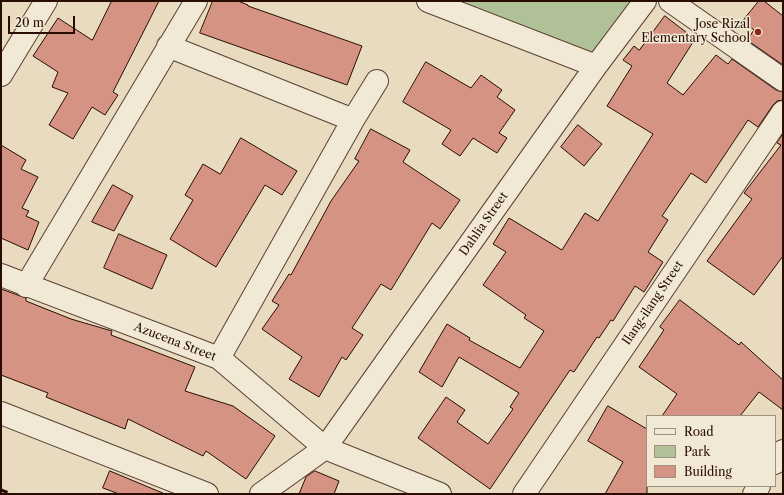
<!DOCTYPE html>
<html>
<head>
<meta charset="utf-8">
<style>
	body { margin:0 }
	#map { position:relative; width:784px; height:495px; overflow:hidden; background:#e9dbc0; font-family:"Libre Caslon Text",serif }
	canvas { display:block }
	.frame { position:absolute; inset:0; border:2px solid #290d02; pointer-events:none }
	.legend { position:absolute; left:646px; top:415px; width:130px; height:72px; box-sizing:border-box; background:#f1e8d6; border:1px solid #a19081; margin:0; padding:5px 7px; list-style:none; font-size:12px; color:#290d02 }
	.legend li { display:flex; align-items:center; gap:8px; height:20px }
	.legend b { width:20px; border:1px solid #a19081 }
	.scale { position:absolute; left:8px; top:16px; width:67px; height:18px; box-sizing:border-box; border:2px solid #290d02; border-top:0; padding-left:5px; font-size:12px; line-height:14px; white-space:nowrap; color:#290d02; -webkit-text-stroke:3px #f1e8d6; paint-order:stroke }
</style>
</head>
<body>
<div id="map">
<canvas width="784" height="495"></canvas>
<div class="frame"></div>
<ul class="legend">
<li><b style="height:5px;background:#f1e8d6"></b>Road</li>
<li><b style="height:11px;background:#b1c197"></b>Park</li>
<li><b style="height:11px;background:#d59383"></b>Building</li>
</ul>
<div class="scale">20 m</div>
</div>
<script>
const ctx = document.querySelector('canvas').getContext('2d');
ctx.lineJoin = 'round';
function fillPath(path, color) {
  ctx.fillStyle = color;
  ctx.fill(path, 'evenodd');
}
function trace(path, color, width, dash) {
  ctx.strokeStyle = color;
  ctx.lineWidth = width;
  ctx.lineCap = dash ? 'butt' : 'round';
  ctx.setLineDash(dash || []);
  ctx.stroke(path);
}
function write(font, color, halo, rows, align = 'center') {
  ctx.font = font + ' "Libre Caslon Text",serif';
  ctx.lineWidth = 3;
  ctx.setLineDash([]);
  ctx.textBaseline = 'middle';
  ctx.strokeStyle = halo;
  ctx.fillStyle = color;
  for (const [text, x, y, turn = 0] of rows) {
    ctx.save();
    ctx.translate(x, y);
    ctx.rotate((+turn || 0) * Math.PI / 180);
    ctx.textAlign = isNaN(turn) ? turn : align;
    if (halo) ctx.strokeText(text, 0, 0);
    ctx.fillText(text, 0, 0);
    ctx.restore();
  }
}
fillPath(new Path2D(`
	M454,1H634L592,54Z`), '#b1c197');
const building = new Path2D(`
	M112,1H159L113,92L118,95L105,115L92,107L73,139L49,125L68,93L52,87L58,72L33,56L58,18L92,40Z
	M213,1H238L248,5V6L362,46L347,85L200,33Z
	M759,1H764L783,16V65L747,40L754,30L743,21Z
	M665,16L695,39L667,83L683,95L716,55L728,64L732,59L776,90L783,92V100L777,101L773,105L758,127L748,120L706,183L691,173L662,216L668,220L648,252L663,262L644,292L635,286L613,321L611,320L599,338L597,337L574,372L570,370L490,489L418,438L446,397L465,410L457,422L488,444L513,409L510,407L519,393L459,357L442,387L419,372L447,324L470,338L469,340L520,368L544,331L524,318L526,315L483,285L506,252L493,244L509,218L562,250L585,213L598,221L653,134L607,106L632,66L623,60L634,46L639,50Z
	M426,62L471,88L481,75L502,90L497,97L515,110L499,133L507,138L497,153L473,138L460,156L442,144L451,130L403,102Z
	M578,125L602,144L584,166L561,147Z
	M371,129L410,150L403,162L460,200L440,229L432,223L391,290L381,284L352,328L363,335L346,360L342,357L319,397L289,379L302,357L262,329L279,305L272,301L289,274L291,275L331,201L359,161L355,159Z
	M783,134V256L754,295L707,261L752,199L744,193L781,145L777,143Z
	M241,138L297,171L282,195L265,185L216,267L170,239L193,200L185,195L203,164L220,174Z
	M1,145L26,160L21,169L38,177L22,208L29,211L26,216L39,222L28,250L1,238Z
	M113,185L133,196L114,231L92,222Z
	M119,234L167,255L152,289L104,268Z
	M1,289L26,298V301L71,319L112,331L111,335L195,367L185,391L233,406L275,436L246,479L206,451L203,456L128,419L125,429L46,397L48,393L1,375Z
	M680,300L739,345L741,342L783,380V410L759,392L740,416H662L677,394L639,367L664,330L660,327Z
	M608,406L647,429V494H605L623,462L588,441Z
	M110,471L165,494H119L103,488Z
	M315,471L339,481L334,494H299L306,477Z`);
fillPath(building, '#d59383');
trace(building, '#290d02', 1);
const minor = new Path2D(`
	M428,1L596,66
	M670,1L783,80
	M168,46L353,120
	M1,75L46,1
	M1,275L219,358L325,448L440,494
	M26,286L196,1
	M219,358L353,120L377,81
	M1,413L207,494
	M775,463L783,451
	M261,494L325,448L596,66L645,1
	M524,494L783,112
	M754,494L759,486`);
trace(minor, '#594032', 24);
trace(minor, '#f1e8d6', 22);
trace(new Path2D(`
	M1,490L12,494`), '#290d02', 3, [7, 7]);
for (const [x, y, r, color] of [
	[758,32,4,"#8f2418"]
]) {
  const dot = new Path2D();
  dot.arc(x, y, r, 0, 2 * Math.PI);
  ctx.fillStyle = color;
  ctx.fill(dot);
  trace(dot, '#f1e8d6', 1.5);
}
write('12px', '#290d02', '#f1e8d6', [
	["Jose Rizal",750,25],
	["Elementary School",750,39]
], 'right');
write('12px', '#290d02', '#f1e8d6', [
	["Dahlia Street",484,224,-55],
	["Ilang-ilang Street",653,303,-56],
	["Azucena Street",175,342,21]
]);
</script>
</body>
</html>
